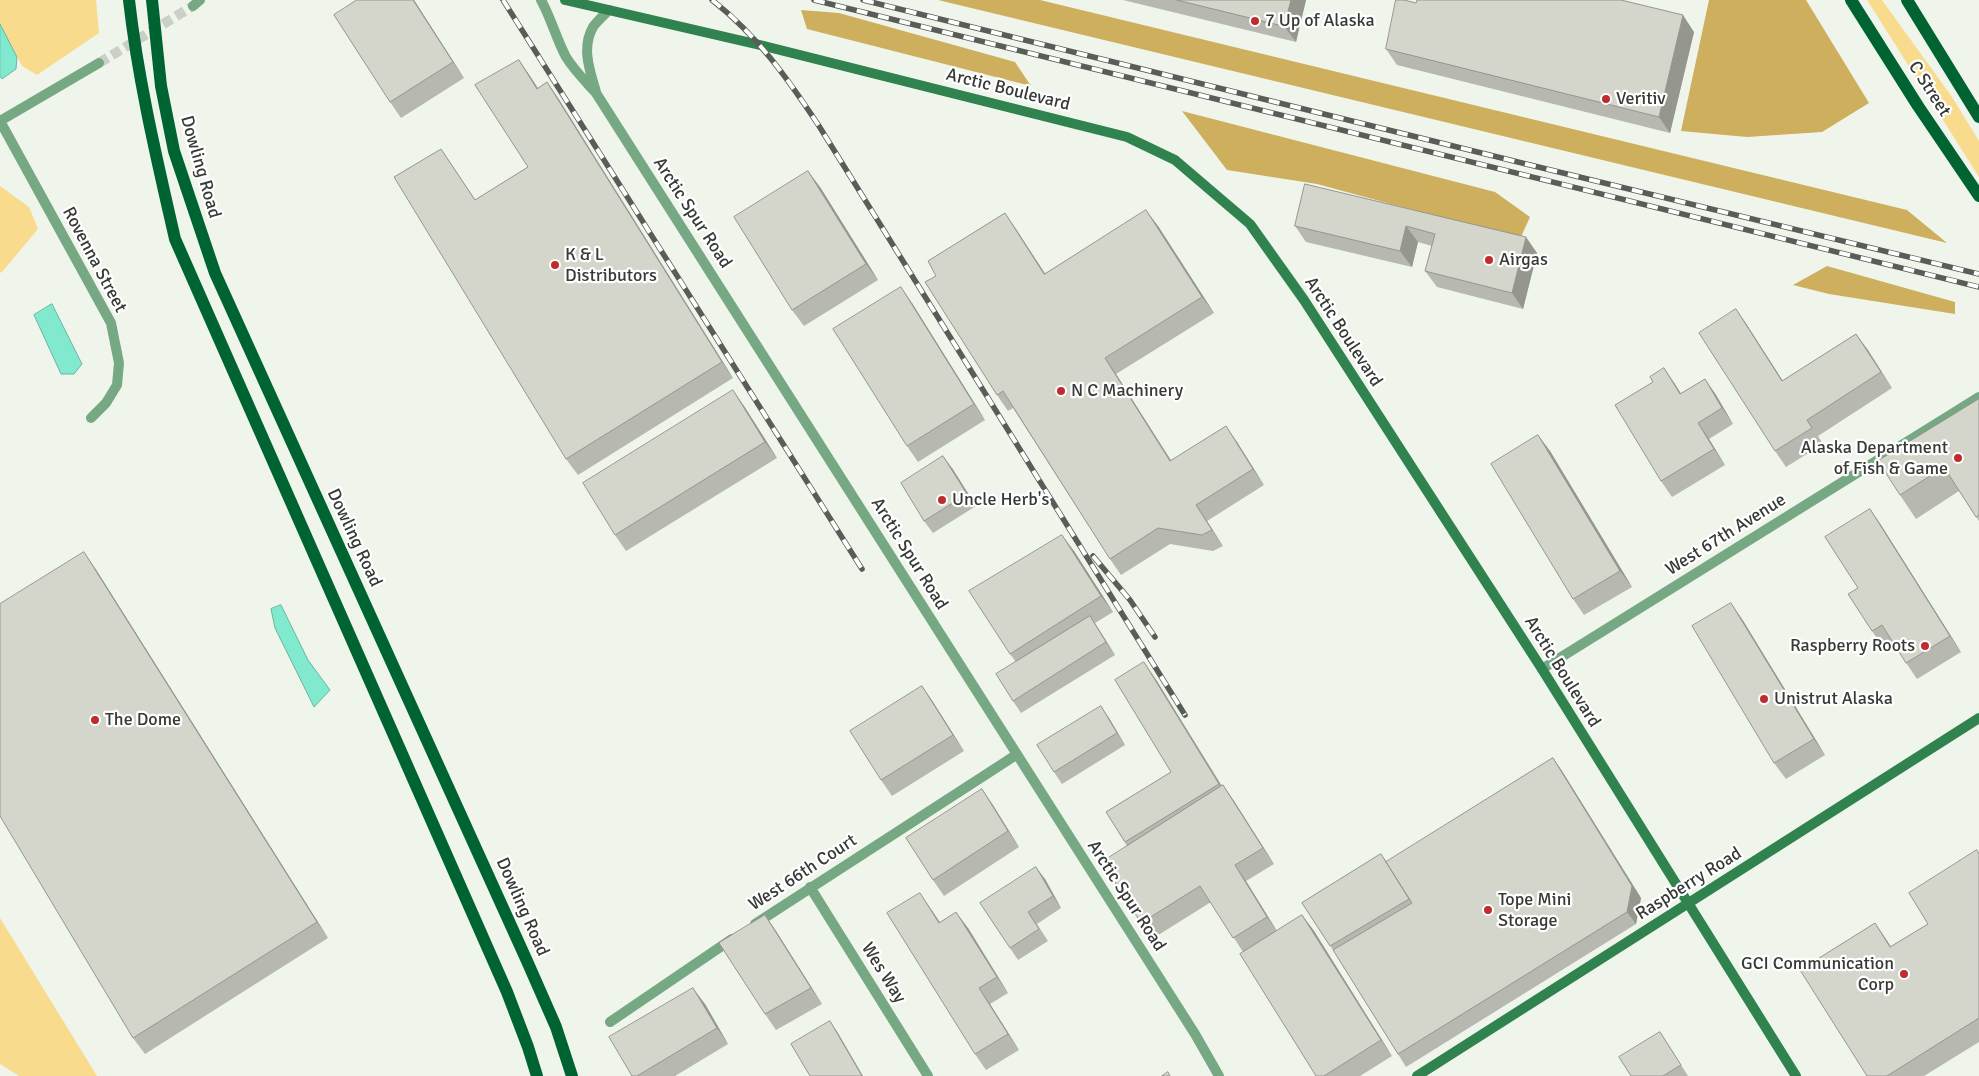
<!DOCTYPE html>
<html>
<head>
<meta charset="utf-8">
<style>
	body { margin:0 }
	canvas { display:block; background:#eff5eb }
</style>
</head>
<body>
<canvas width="1979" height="1076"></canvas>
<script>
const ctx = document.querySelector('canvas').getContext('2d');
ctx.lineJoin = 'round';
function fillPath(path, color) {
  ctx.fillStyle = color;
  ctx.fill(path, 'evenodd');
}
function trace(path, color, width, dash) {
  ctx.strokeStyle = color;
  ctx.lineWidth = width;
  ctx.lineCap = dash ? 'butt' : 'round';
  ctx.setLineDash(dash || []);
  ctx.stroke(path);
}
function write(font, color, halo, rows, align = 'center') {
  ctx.font = font + ' Signika,sans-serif';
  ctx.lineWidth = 4.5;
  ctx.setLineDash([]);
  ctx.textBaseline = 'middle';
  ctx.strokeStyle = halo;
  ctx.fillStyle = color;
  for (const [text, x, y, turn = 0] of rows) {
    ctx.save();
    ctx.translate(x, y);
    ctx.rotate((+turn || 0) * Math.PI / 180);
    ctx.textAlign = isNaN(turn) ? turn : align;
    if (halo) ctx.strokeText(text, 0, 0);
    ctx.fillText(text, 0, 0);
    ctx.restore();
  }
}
fillPath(new Path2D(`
	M0,0H96L99,33L37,75L22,66L0,24Z
	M1867,0H1882L1952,97L1979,141V177Z
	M0,186L29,207L38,229L3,271L0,273Z
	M0,918L97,1076H19L0,1064Z`), '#f9db8e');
fillPath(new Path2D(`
	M938,0H1040L1907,210L1947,243Z
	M1709,0H1806L1869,103L1822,132L1747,137L1681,131Z
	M801,10L839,13L1015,62L1031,86L807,29Z
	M1182,111L1495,192L1530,217L1520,239L1317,184L1227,170Z
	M1827,266L1955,302V314L1829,294L1793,285Z`), '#ceaf5d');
const water = new Path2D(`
	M0,24L17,57L16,69L2,79L0,76Z
	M52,304L82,364L74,374H61L34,315Z
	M281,605L308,660L330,690L314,707L275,628L271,609Z`);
fillPath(water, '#81eace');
trace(water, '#6bb5a0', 1);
trace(new Path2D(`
	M99,63L193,6`), '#cad0c7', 10, [10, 5]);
trace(new Path2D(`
	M541,0C551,18 556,38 566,57C574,70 586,82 596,93L1195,1034L1219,1076
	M596,92C590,71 581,48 593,27C597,21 604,15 609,10
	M1542,669L1979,397
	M810,887L928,1076
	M755,924L1016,755
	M610,1022L732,939`), '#76a884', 10);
trace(new Path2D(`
	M193,6L200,0
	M0,121L111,323L119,363L117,385L106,403L91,418
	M0,121L99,63`), '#76a884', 10);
trace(new Path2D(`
	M565,0L760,45L1127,137L1175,160L1250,224L1304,300L1542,669L1796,1076
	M1417,1076L1979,718`), '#30834f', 10);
trace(new Path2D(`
	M129,0C138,80 157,160 175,239L507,992L528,1047L537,1076
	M152,0L161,86L174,151L215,273L527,961L556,1027L572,1076
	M1851,0L1918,106L1979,196
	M1907,0L1979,117`), '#006432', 12);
const rail = new Path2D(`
	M503,0L862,569
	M712,0C757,35 788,79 819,126L1185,715
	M814,0L1979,287
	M863,0L1526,164L1979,274
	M1093,556L1130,600L1155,637`);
trace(rail, '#595d58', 5.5);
trace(rail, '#fff', 4, [11]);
fillPath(new Path2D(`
	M414,0L464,78L401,118L390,102Z
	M1123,0H1306L1296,42Z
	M1416,3L1694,32L1670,133L1397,65L1386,49Z
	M519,60L538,88L547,82L558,98L733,378L578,475L566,459L441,149L475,200L528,167Z
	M1305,184L1537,253L1523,309L1437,287L1425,271L1432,246L1418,242L1412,267L1306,242L1295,226Z
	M820,187L878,280L804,326L792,310Z
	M1158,226L1214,313L1116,374L1171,460L1237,442L1264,485L1207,521L1223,546L1213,551L1170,544L1121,575L1110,559L1013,408L1008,411L997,395L1016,229L1045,273Z
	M912,303L985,420L918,462L907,446Z
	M1736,309L1747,325L1783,381L1856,334L1892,388L1818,436L1823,444L1786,467L1775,451Z
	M1664,368L1681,394L1705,379L1716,395L1733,424L1709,439L1725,465L1672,497L1661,481L1653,382Z
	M1979,399V521L1959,491L1916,519L1900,495Z
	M744,406L777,458L626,551L615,535Z
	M1550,451L1632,587L1584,615L1573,599Z
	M952,468L976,506L933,533L924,521Z
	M1870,509L1881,525L1961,652L1917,679L1892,642L1883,647L1872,631L1858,588Z
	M1074,551L1113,612L1095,623L1115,655L1021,713L1013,701L1016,662L1010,654Z
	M95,568L328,938L145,1054L133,1038Z
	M1742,619L1825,755L1786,779L1774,763Z
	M1155,678L1222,786L1223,785L1234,801L1274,864L1246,881L1277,931L1302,915L1314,931L1392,1056L1360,1076H1316L1243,952L1211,902L1152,939L1141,923L1127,846L1106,812L1171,772Z
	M922,686L933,702L964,751L892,796L881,780Z
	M1109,718L1125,745L1062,784L1054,772Z
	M1553,758L1562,771L1641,898L1636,924L1406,1067L1398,1054L1333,950L1302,903L1381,854L1387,862Z
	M982,789L1019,847L944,896L933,880Z
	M1979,854V1042L1924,1076H1867L1875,923L1891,947L1928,924Z
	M1045,879L1061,908L1037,924L1048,941L1018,960L1010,948Z
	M931,909L940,922L968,928L1008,993L990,1004L1019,1050L986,1070L975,1054Z
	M765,915L776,931L822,1004L776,1030L765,1014Z
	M705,1004L728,1044L675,1076H632Z
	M1660,1032L1668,1044L1688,1076H1631Z`), '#b7b8af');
fillPath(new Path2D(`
	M413,0H414L464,78L453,62Z
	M1291,0H1306L1296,42L1284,26Z
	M1683,15L1694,32L1670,133L1659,117Z
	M519,60L530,76L548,105L537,89Z
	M547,82L558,98L733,378L722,362Z
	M441,149L452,165L486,216L475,200Z
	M808,171L820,187L878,280L866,264Z
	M1146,210L1158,226L1214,313L1202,297Z
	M1005,213L1016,229L1055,290L1044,274Z
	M1406,226L1418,242L1412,267L1400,251Z
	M1526,237L1537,253L1523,309L1512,293Z
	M901,287L912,303L985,420L974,404Z
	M1736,309L1747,325L1793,397L1782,381Z
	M1856,334L1868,350L1892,388L1881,372Z
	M1105,358L1116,374L1181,477L1170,461Z
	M1664,368L1675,384L1691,410L1680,394Z
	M1705,379L1716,395L1733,424L1722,408Z
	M733,390L744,406L777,458L765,442Z
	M1698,423L1709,439L1725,465L1714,449Z
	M1226,426L1237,442L1264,485L1253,469Z
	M1538,435L1550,451L1632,587L1620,571Z
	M943,456L952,468L976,506L967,494Z
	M1196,505L1207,521L1223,546L1212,530Z
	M1870,509L1881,525L1961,652L1950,636Z
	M1062,535L1074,551L1113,612L1101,596Z
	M84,552L95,568L328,938L317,922Z
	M1731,603L1742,619L1825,755L1814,739Z
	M1090,616L1098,628L1115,655L1106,642Z
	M1144,662L1155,678L1230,800L1219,784Z
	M922,686L933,702L964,751L953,735Z
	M1101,706L1109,718L1125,745L1117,733Z
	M1553,758L1562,771L1641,898L1636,924L1627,912Z
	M1223,785L1234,801L1274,864L1263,848Z
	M982,789L993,805L1019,847L1008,831Z
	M1235,865L1246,881L1278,933L1267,917Z
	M1036,867L1045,879L1061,908L1053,896Z
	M920,893L931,909L950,939L939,923Z
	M956,912L968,928L1008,993L997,977Z
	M765,915L776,931L822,1004L811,988Z
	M1302,915L1314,931L1392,1056L1381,1040Z
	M1875,923L1886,939L1901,963L1890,947Z
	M693,988L705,1004L728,1044L717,1028Z
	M979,988L990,1004L1019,1050L1008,1034Z
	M830,1021L838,1033L863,1076H862Z`), '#95968e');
const building = new Path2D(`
	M357,0H413L453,62L390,102L334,15Z
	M1177,0H1291L1284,26Z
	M1396,0H1404L1416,3L1417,0H1621L1683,15L1659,117L1386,49Z
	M519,60L537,89L547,82L722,362L566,459L394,177L441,149L475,200L528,167L475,85Z
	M808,171L866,264L792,310L734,217Z
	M1305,184L1526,237L1512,293L1425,271L1435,234L1406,226L1400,251L1295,226Z
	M1146,210L1202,297L1105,358L1170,461L1226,426L1253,469L1196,505L1212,530L1202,535L1158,528L1110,559L1003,391L997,395L925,282L936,276L928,261L1005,213L1044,274Z
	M901,287L974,404L907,446L833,329Z
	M1736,309L1782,381L1856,334L1881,372L1807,420L1812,428L1775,451L1699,333Z
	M1664,368L1680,394L1705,379L1722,408L1698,423L1714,449L1661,481L1615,405L1653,382L1650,377Z
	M733,390L765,442L615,535L583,483Z
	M1979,399V515L1976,517L1944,467L1900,495L1878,461Z
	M1538,435L1620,571L1573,599L1491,464Z
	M943,456L967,494L924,521L901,483Z
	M1870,509L1950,636L1906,663L1882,625L1872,631L1848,594L1858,588L1825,537Z
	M1062,535L1101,596L1010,654L969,591Z
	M84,552L317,922L133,1038L0,816V604Z
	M1731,603L1814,739L1774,763L1692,626Z
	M1090,616L1106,642L1013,701L996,674Z
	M1144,662L1219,784L1125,842L1106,812L1171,772L1115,680Z
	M922,686L953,735L881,780L850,731Z
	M1101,706L1117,733L1054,772L1037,745Z
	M1553,758L1632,886L1627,912L1398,1054L1333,950L1412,903L1386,862Z
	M1223,785L1263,848L1235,865L1267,917L1233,938L1200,886L1141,923L1102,862Z
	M982,789L1008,831L933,880L906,838Z
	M1977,850L1979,854V1018L1887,1076H1867L1800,970L1875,923L1890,947L1928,924L1909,893Z
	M1381,854L1409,899L1330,946L1302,903Z
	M1036,867L1053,896L1028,912L1039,929L1010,948L980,903Z
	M920,893L939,923L956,912L997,977L979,988L1008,1034L975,1054L887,913Z
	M765,915L811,988L765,1014L719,943Z
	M1302,915L1381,1040L1324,1076H1316L1240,954Z
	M693,988L717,1028L637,1076H632L609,1037Z
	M830,1021L862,1076H810L791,1044Z
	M1660,1032L1681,1065L1663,1076H1631L1619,1057Z
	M1168,1072L1170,1076H1162Z`);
fillPath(building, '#d5d6cb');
trace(building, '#95968e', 1);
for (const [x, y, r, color] of [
	[1255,21,5,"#bd2d30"],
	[1606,99,5,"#bd2d30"],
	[1489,260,5,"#bd2d30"],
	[555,265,5,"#bd2d30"],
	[1061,391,5,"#bd2d30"],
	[1958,458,5,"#bd2d30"],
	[942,500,5,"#bd2d30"],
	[1925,646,5,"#bd2d30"],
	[1764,699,5,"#bd2d30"],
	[95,720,5,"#bd2d30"],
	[1488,910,5,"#bd2d30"],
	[1904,974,5,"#bd2d30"]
]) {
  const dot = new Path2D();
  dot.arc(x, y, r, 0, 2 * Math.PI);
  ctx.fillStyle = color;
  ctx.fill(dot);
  trace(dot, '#fff', 2);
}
write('18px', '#373a36', '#fff', [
	["7 Up of Alaska",1265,21],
	["Veritiv",1616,99],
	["K & L",565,255],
	["Distributors",565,276],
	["Airgas",1499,260],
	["N C Machinery",1071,391],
	["Alaska Department",1948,448,"right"],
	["of Fish & Game",1948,469,"right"],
	["Uncle Herb's",952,500],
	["Raspberry Roots",1915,646,"right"],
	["Unistrut Alaska",1774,699],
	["The Dome",105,720],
	["Tope Mini",1498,900],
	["Storage",1498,921],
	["GCI Communication",1894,964,"right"],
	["Corp",1894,985,"right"]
], 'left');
write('18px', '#373a36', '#fff', [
	["C Street",1929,89,57],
	["Arctic Boulevard",1008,90,14],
	["Dowling Road",200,167,74],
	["Arctic Spur Road",692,213,57],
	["Rovenna Street",94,260,62],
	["Arctic Boulevard",1343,332,57],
	["West 67th Avenue",1726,535,-32],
	["Dowling Road",354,538,65],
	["Arctic Spur Road",909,554,58],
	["Arctic Boulevard",1562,672,58],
	["West 66th Court",803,873,-33],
	["Raspberry Road",1689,884,-32],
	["Arctic Spur Road",1126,896,57],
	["Dowling Road",522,907,66],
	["Wes Way",883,973,58]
]);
</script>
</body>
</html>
